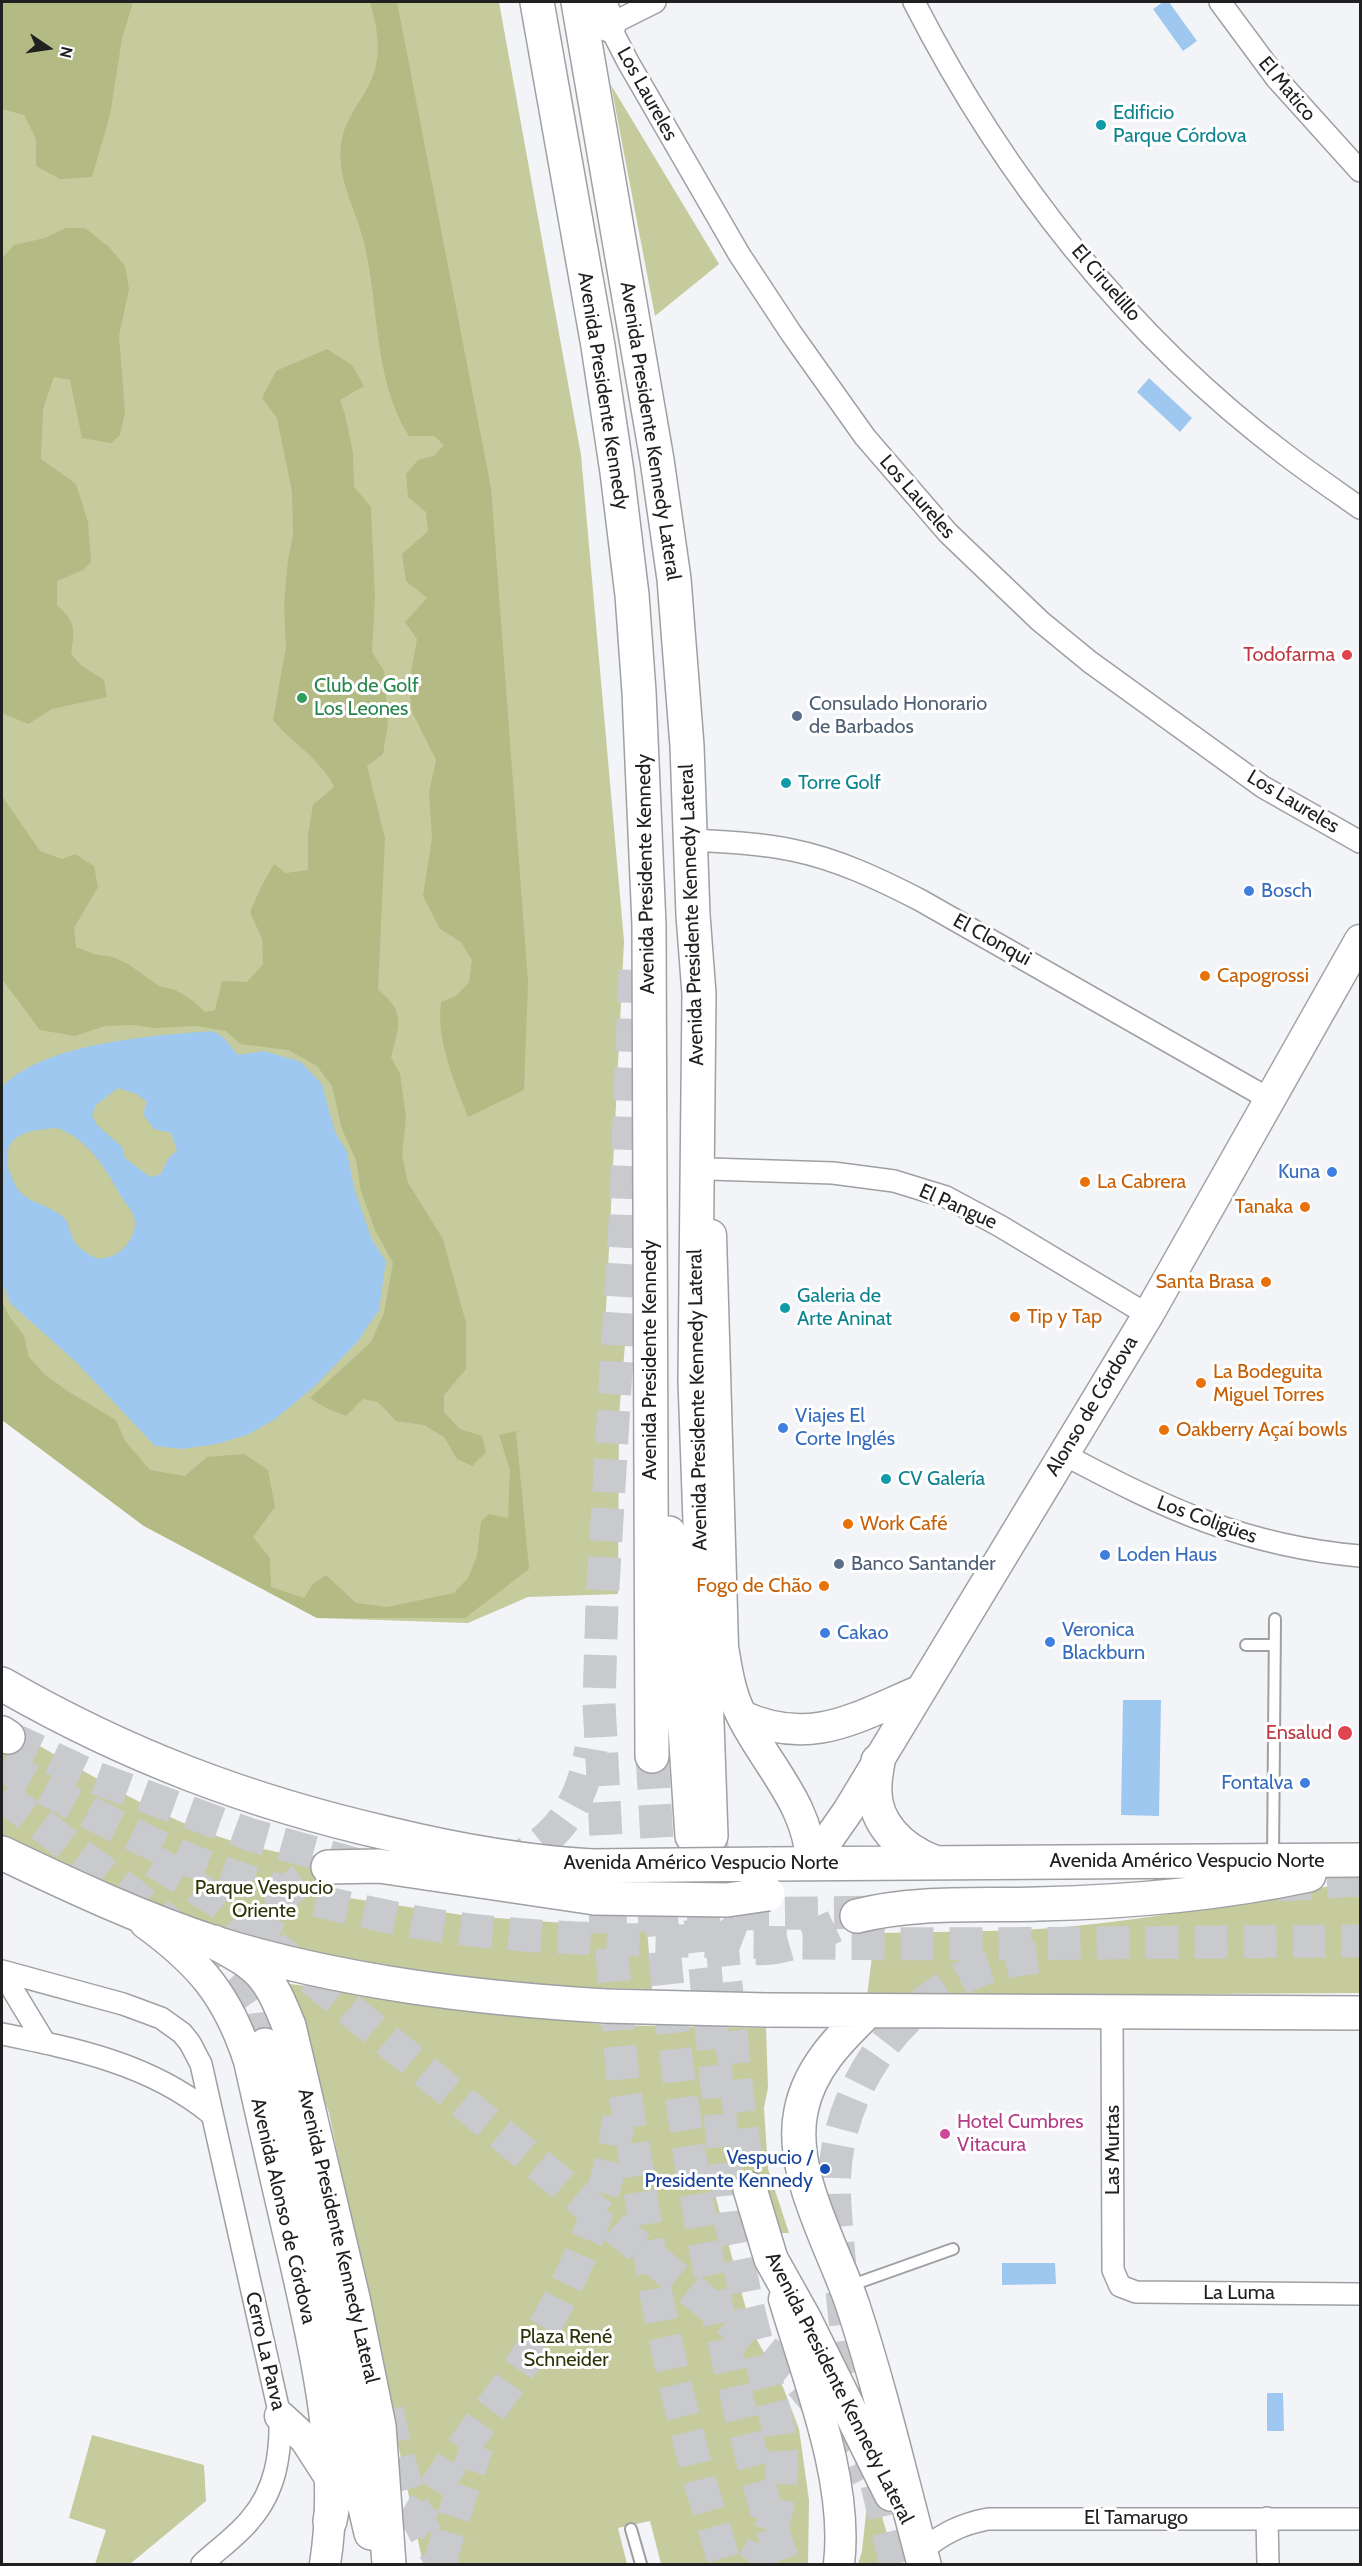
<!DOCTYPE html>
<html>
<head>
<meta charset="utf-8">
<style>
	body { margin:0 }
	#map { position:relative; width:1362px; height:2566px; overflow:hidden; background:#f3f4f8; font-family:Cabin,sans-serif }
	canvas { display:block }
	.frame { position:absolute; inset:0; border:3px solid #202021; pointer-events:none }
	.north { position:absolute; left:18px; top:18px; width:60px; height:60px; -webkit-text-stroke:4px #fff; paint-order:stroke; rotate:103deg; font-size:16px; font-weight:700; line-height:24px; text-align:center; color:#202021 }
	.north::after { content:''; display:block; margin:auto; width:21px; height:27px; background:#202021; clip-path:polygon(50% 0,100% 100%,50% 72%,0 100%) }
</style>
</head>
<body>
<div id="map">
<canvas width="1362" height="2566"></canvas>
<div class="frame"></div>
<div class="north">N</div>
</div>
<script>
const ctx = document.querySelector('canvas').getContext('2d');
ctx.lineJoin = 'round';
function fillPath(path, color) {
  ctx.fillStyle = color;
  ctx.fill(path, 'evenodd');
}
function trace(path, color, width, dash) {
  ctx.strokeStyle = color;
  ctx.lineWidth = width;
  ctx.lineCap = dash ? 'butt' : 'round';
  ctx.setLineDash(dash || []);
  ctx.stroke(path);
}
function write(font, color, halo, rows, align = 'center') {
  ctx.font = font + ' Cabin,sans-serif';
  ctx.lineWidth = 6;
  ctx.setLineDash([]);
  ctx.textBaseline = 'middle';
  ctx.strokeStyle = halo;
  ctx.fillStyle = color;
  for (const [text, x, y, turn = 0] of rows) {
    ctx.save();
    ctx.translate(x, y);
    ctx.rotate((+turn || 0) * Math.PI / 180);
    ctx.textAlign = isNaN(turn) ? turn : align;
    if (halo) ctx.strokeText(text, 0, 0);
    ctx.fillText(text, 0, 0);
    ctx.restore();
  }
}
fillPath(new Path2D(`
	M2,2H499L581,455L624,941L605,1330L626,1333L619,1415L618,1594L528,1597L468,1623L317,1618L144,1526L2,1420Z
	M611,85L719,264L655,316Z
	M14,1732C78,1766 149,1813 217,1836C249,1847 281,1853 315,1859V1893L469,1916L647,1929L652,1989L515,1987L391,1976L143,1908L2,1837V1753Z
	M1360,1883V1993L867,1996L875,1933C929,1932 984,1932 1039,1929C1141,1922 1241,1902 1341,1884Z
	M283,1983L606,2025L766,2028L768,2088L764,2108L768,2169L789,2233H774L760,2181L714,2191L752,2331L783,2387L799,2429L809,2500L808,2564H661L650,2521L618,2528L627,2564H423L329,2113Z
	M92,2435L204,2465L206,2501L130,2564H95L106,2530L69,2518Z
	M870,2476L896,2564H858L862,2551Z`), '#c5cb9c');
fillPath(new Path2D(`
	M2,2H133L122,39L110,115L92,177L60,179L36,166V139L24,115L2,109Z
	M370,2H397L491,488L528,982L524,1090L468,1117C454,1079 436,1042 441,1002L456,996L469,982L472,960L461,942L440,929L423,896L432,838L429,792L436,760L412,712L409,683L417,639L405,622L427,598L406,581L402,554L428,531L426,512L408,497L406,474L418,460L434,456L444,445L434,436H409C372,378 380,303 363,239C355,209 337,178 341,146C343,122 358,106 369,85C383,57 378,30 370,2Z
	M66,228H85L109,247L125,266L129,289L119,336L125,412L120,435L111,443L82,438L70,380L54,377L43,409L41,459L76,484L88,522L91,562L83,570L57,581V605C76,622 75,630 71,654L82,666L104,680L107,697L52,709L28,724L2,713V258L14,245L45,238Z
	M327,349L352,365L364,386L340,400L345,414L353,453L354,487L371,507L375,597L372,652L384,671L388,723L383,754L367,766L385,838L378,990C407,1012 399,1026 391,1057L400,1074L406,1118L402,1155L408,1183L443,1239L466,1323V1369L444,1395V1412L460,1429L482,1436L486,1452L472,1466L457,1459L444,1437L424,1425L396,1421L378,1402L363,1399L346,1416L326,1408L310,1398L371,1342L384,1313L393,1263L375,1230L361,1191L356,1160L342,1129L332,1086L317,1066L288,1050L240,1044L226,1031L196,1026L155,1028L135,1025L105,1026L75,1036L40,1030L2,979V796L40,851L62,859L75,854L94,866L98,887L74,928L76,947L94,954L113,957L128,964L159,986L175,990L192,1000L205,1012L215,1010L222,981L247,982L263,964L262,939L250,912L261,887L274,864L286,873L308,870V835L313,805L334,787C322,760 292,743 273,720L286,647L284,606L288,560L293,535L292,492L277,418L262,398L276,371Z
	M2,1301L9,1316L24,1336L29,1357L44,1374L69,1392L116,1420L125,1441L150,1470L185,1476L207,1457L244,1454L268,1470L275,1507L253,1537L270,1558L271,1587L304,1598L313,1584L326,1575L356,1603L387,1607L454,1593L468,1578L477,1556L481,1521L489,1514L508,1518L510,1470L499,1435L516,1431L529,1569L465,1618H317L144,1526L2,1420Z`), '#b3ba84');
fillPath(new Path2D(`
	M1163,2H1169L1197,41L1183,51L1153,9Z
	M1149,378L1192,418L1180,432L1137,392Z
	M213,1031L224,1038L238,1055L264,1051L301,1062L322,1084L335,1132L347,1152L354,1188L372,1240L386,1261L379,1310L358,1341L315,1386L274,1420L247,1435L216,1444L182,1449L155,1446L76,1362L10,1303L2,1281V1087C43,1043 155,1035 213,1031ZM118,1088L137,1094L147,1102L143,1114L154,1129L171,1133L177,1150L168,1159L161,1174L150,1177L125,1158L122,1147L97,1125L92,1115L96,1105ZM57,1128C88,1139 105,1167 120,1195C124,1201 129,1207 133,1214C140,1229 128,1247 116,1254C111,1257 103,1258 98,1259C89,1255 77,1248 73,1239C69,1230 69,1221 61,1215C48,1205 32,1204 20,1192C15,1187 13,1178 9,1171C0,1133 29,1130 57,1128Z
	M1123,1700H1161L1159,1816L1121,1815Z
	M1002,2263H1055L1056,2284L1002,2285Z
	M1283,2393L1284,2431H1267V2393Z`), '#9ec8f0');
trace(new Path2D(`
	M711,1836L737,2093L750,2189
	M719,1922C723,1928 726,1937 733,1941C770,1964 823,1930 857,1916
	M265,2045C251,1977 249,1894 328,1867`), '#c9cacd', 33, [33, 16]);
trace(new Path2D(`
	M635,970L625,1221L602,1603L599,1703L612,1952L623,2080L656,2294L675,2384L700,2482L725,2564
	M8,1737L93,1777L251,1835L362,1866
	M652,1756C657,1829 659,1904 667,1978C682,2118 703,2257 736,2394C750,2451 764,2509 784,2564
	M2,1765C66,1800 133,1838 202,1865C257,1886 318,1902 376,1914C494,1941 618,1939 738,1942C946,1946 1153,1942 1360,1941
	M2,1795L217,1959L252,1997L281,2038L292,2057
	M154,1861L219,1902L792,2373L853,2447L868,2477
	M499,1867C555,1844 581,1808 591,1749
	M1278,1885L1360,1880
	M589,1916L886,1912
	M700,1919L731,2223L747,2304L779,2430C786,2477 780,2524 753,2564
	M387,2410C400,2465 410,2518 444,2564
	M409,2532C418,2516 427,2500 437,2485C467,2439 502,2397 531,2350C575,2278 608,2201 619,2117
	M440,2564L450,2527L477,2446
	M896,2564C885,2520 875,2476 865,2432C861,2411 855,2390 851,2369C846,2332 842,2294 839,2257C837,2228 833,2199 835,2170C841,2087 898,2005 975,1972C995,1964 1016,1960 1037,1957`), '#c9cacd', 33, [33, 16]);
const lane = new Path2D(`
	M1246,1645H1274
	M1273,1858L1275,1619
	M849,2286L953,2249
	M631,2529L641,2564`);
const street = new Path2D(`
	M655,2L609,25L628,62L739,254L791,333L865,437L948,533L1040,621L1090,662L1263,787L1360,842
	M914,2C1003,176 1129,337 1286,455C1311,474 1336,491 1360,508
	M1220,2L1277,79L1360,171
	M691,840C725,842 758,843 792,850C837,859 879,879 920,900L1271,1100
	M710,1169L833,1173L894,1181L946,1197L1000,1226L1148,1315
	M1063,1454C1165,1508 1244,1546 1360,1556
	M2,1971L123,2004L161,2018L182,2033L190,2043L201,2064L280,2416C281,2454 276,2490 250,2520C236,2537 217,2550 202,2564
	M2,1972L45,2043
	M1112,2012L1113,2270L1120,2286L1136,2292L1360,2294
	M2,2034C76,2049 150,2064 210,2113
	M1267,2518L1268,2564
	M921,2551C942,2534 961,2524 988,2519H1360`);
const secondary = new Path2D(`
	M711,1235L723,1647C727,1670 730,1693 741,1714C765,1764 810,1805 811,1864
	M742,1716C811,1747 855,1718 919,1691
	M811,1864L848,1811L1148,1315L1360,940
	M145,1923C200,1963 228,1996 249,2061C264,2128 279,2195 295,2262C317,2360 341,2464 325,2564
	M784,2299C808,2380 849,2481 839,2564
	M280,2416L305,2439L327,2473`);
const primary = new Path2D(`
	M578,2L657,460L674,579L687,746L693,915L699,994L695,1380L711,1836
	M599,2L609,25
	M2,1684C127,1756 249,1802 390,1834C456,1850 525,1862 592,1866
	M878,1761C877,1769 875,1777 875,1785C872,1823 902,1850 934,1862
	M2,1853C71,1886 142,1919 215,1943C341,1982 474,1998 605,2006
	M769,1864L1360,1860
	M328,1867L379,1866L595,1898
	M857,1916C916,1901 978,1906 1038,1904C1130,1902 1220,1894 1309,1875
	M214,1942C262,1967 269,1976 289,2026L353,2298L379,2426L389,2564
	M767,2010L1360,2013
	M868,2011C839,2039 809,2069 801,2111C788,2173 834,2248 853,2306C881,2391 901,2478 924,2564
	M265,2045L336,2341L356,2469L371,2533
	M750,2189L771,2259L804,2318L891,2494
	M330,2521L343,2445`);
const highway = new Path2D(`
	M537,2L598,346L617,472L632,595L639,692L649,925L652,1756
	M669,1533L681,1666L692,1836
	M2,1733L8,1737`);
trace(lane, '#9fa0a3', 14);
trace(street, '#9fa0a3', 24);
trace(secondary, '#9fa0a3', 33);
trace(primary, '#9fa0a3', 36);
trace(highway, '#9fa0a3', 36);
trace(lane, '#fff', 10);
trace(street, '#fff', 21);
trace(secondary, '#fff', 30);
trace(primary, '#fff', 33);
trace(highway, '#fff', 33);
const primaryBridge = new Path2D(`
	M592,1866L769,1864
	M595,1898L727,1900L768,1894
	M605,2006L767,2010`);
trace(primaryBridge, '#9fa0a3', 36, []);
trace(primaryBridge, '#fff', 33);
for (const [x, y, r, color] of [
	[1101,125,6,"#0f9aa8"],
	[1347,655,6,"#e0444e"],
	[302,698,6,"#2e9e5b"],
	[797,716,6,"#5c6f8a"],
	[786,783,6,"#0f9aa8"],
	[1249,891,6,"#3f7fe0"],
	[1205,976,6,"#e8710a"],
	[1332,1172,6,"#3f7fe0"],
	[1085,1182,6,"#e8710a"],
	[1305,1207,6,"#e8710a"],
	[1266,1282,6,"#e8710a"],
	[785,1308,6,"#0f9aa8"],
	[1015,1317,6,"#e8710a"],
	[1201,1383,6,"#e8710a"],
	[783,1428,6,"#3f7fe0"],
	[1164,1430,6,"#e8710a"],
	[886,1479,6,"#0f9aa8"],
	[848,1524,6,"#e8710a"],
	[1105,1555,6,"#3f7fe0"],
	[839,1564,6,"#5c6f8a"],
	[824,1586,6,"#e8710a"],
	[825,1633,6,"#3f7fe0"],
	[1050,1642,6,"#3f7fe0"],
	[1345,1733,8,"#e0444e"],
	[1305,1783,6,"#3f7fe0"],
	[945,2134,6,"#d1479c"],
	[825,2169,6,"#1a4fb4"]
]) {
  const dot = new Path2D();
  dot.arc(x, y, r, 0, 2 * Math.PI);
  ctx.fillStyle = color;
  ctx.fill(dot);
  trace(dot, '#fff', 2);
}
write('20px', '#202021', '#fff', [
	["El Matico",1287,89,50],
	["Los Laureles",647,94,61],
	["El Ciruelillo",1106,283,49],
	["Avenida Presidente Kennedy",603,391,81],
	["Avenida Presidente Kennedy Lateral",650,431,81],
	["Los Laureles",917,497,49],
	["Los Laureles",1293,802,31],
	["Avenida Presidente Kennedy",646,874,-91],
	["Avenida Presidente Kennedy Lateral",692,915,-92],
	["El Clonqui",992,940,29],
	["El Pangue",958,1207,24],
	["Avenida Presidente Kennedy",650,1360,-90],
	["Avenida Presidente Kennedy Lateral",698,1400,-91],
	["Alonso de Córdova",1092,1406,-59],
	["Los Coligües",1207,1520,20],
	["Avenida Américo Vespucio Norte",1187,1861],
	["Avenida Américo Vespucio Norte",701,1863],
	["Las Murtas",1113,2150,-90],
	["Avenida Alonso de Córdova",283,2211,77],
	["Avenida Presidente Kennedy Lateral",338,2236,77],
	["La Luma",1239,2293],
	["Cerro La Parva",265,2351,77],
	["Avenida Presidente Kennedy Lateral",839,2388,63],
	["El Tamarugo",1136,2518]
]);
write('20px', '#0d838f', '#fff', [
	["Edificio",1113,113],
	["Parque Córdova",1113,136],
	["Torre Golf",798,783],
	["Galeria de",797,1296],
	["Arte Aninat",797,1319],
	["CV Galería",898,1479]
], 'left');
write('20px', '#be3a42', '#fff', [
	["Todofarma",1335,655],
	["Ensalud",1332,1733]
], 'right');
write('20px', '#27864d', '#fff', [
	["Club de Golf",314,686],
	["Los Leones",314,709]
], 'left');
write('20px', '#4e5e75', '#fff', [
	["Consulado Honorario",809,704],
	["de Barbados",809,727],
	["Banco Santander",851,1564]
], 'left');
write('20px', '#366cbe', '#fff', [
	["Bosch",1261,891],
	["Kuna",1320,1172,"right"],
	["Viajes El",795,1416],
	["Corte Inglés",795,1439],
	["Loden Haus",1117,1555],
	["Veronica",1062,1630],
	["Blackburn",1062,1653],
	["Cakao",837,1633],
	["Fontalva",1293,1783,"right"]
], 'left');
write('20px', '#c56008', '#fff', [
	["Capogrossi",1217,976],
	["La Cabrera",1097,1182],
	["Tanaka",1293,1207,"right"],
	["Santa Brasa",1254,1282,"right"],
	["Tip y Tap",1027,1317],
	["La Bodeguita",1213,1372],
	["Miguel Torres",1213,1395],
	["Oakberry Açaí bowls",1176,1430],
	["Work Café",860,1524],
	["Fogo de Chão",812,1586,"right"]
], 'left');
write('20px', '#2f3308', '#fff', [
	["Parque Vespucio",264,1888],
	["Oriente",264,1911],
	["Plaza René",566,2337],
	["Schneider",566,2360]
]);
write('20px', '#b23c85', '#fff', [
	["Hotel Cumbres",957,2122],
	["Vitacura",957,2145]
], 'left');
write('20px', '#164399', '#fff', [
	["Vespucio /",813,2158],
	["Presidente Kennedy",813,2181]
], 'right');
</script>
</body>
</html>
